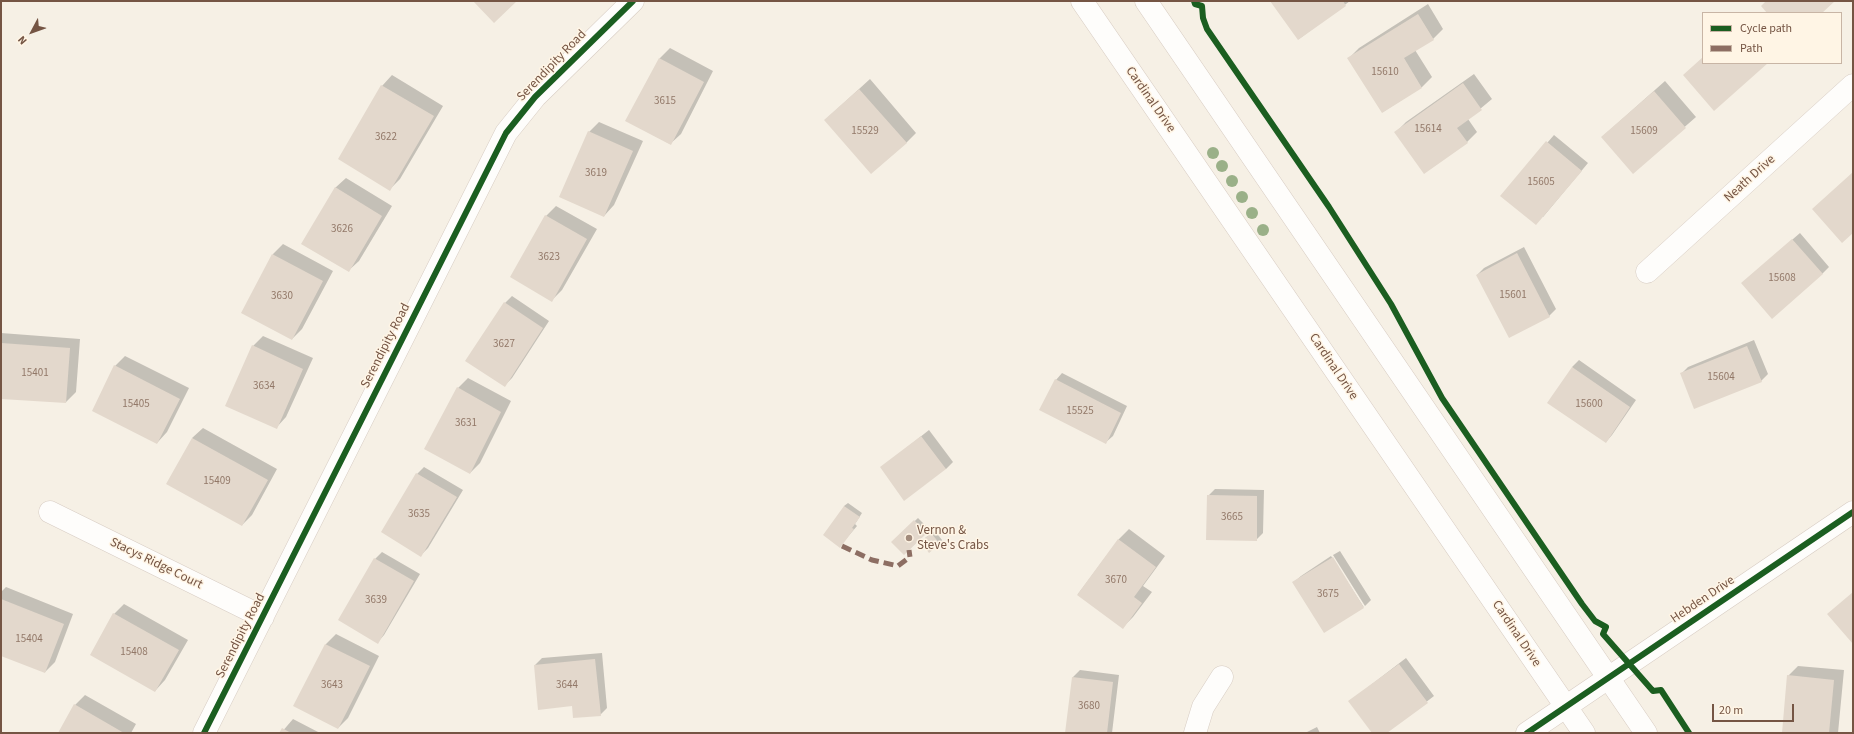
<!DOCTYPE html>
<html>
<head>
<meta charset="utf-8">
<style>
	body { margin:0 }
	#map { position:relative; width:1854px; height:734px; overflow:hidden; background:#f6f0e5; font-family:"Source Sans 3",sans-serif }
	canvas { display:block }
	.frame { position:absolute; inset:0; border:2px solid #755544; pointer-events:none }
	.legend { position:absolute; left:1702px; top:12px; width:140px; height:52px; box-sizing:border-box; background:#fff5e5; border:1px solid #c8b5a5; margin:0; padding:5px 7px; list-style:none; font-size:12px; color:#755544 }
	.legend li { display:flex; align-items:center; gap:8px; height:20px }
	.legend b { width:20px; border:1px solid #c8b5a5 }
	.north { position:absolute; left:12px; top:12px; width:40px; height:40px; -webkit-text-stroke:3px #fff5e5; paint-order:stroke; rotate:229deg; font-size:11px; font-weight:700; line-height:16px; text-align:center; color:#755544 }
	.north::after { content:''; display:block; margin:auto; width:14px; height:18px; background:#755544; clip-path:polygon(50% 0,100% 100%,50% 72%,0 100%) }
	.scale { position:absolute; left:1712px; top:704px; width:82px; height:18px; box-sizing:border-box; border:2px solid #755544; border-top:0; padding-left:5px; font-size:12px; line-height:14px; white-space:nowrap; color:#755544; -webkit-text-stroke:3px #fff5e5; paint-order:stroke }
</style>
</head>
<body>
<div id="map">
<canvas width="1854" height="734"></canvas>
<div class="frame"></div>
<ul class="legend">
<li><b style="height:5px;background:#1b5e20"></b>Cycle path</li>
<li><b style="height:5px;background:#8d6e63"></b>Path</li>
</ul>
<div class="north">N</div>
<div class="scale">20 m</div>
</div>
<script>
const ctx = document.querySelector('canvas').getContext('2d');
ctx.lineJoin = 'round';
function fillPath(path, color) {
  ctx.fillStyle = color;
  ctx.fill(path, 'evenodd');
}
function trace(path, color, width, dash) {
  ctx.strokeStyle = color;
  ctx.lineWidth = width;
  ctx.lineCap = dash ? 'butt' : 'round';
  ctx.setLineDash(dash || []);
  ctx.stroke(path);
}
function write(font, color, halo, rows, align = 'center') {
  ctx.font = font + ' "Source Sans 3",sans-serif';
  ctx.lineWidth = 3;
  ctx.setLineDash([]);
  ctx.textBaseline = 'middle';
  ctx.strokeStyle = halo;
  ctx.fillStyle = color;
  for (const [text, x, y, turn = 0] of rows) {
    ctx.save();
    ctx.translate(x, y);
    ctx.rotate((+turn || 0) * Math.PI / 180);
    ctx.textAlign = isNaN(turn) ? turn : align;
    if (halo) ctx.strokeText(text, 0, 0);
    ctx.fillText(text, 0, 0);
    ctx.restore();
  }
}
fillPath(new Path2D(`
	M1272,1H1350L1299,39Z
	M1428,4L1443,29L1433,39L1415,50L1432,77L1422,87L1383,112L1349,58L1359,48Z
	M670,48L713,71L681,134L670,144L627,121L660,58Z
	M1474,74L1492,99L1468,119L1477,132L1467,142L1396,132L1406,122Z
	M392,75L443,106L400,179L390,189L382,86Z
	M870,79L916,133L906,143L825,120Z
	M1665,81L1696,117L1633,172L1602,137Z
	M599,122L643,141L614,205L604,216L589,132Z
	M1554,135L1588,163L1543,217L1502,195Z
	M346,178L392,206L359,261L348,271L335,188Z
	M556,206L597,229L562,290L552,300L546,216Z
	M1800,233L1829,267L1822,274L1749,277Z
	M283,244L333,271L302,329L292,339L273,254Z
	M1524,247L1556,309L1549,316L1477,275L1484,268Z
	M512,296L549,321L512,378L505,385V303Z
	M1,333L80,339L76,392L66,402L1,398Z
	M263,336L313,358L286,417L276,428L253,346Z
	M1754,340L1768,374L1761,381L1681,374L1688,367Z
	M125,356L189,388L167,432L157,443L115,366Z
	M1579,360L1636,400L1612,435L1606,442L1572,367Z
	M1062,373L1127,406L1113,436L1106,442L1056,380Z
	M468,378L511,401L480,463L470,473L458,388Z
	M203,428L277,469L252,515L242,525L192,438Z
	M929,430L953,462L946,469L881,468Z
	M424,467L463,490L428,548L421,555L417,474Z
	M1215,489L1264,490L1263,533L1256,540L1208,496Z
	M848,503L862,513L855,524L857,526L840,546L844,506Z
	M918,518L929,529L904,554L893,542Z
	M1129,529L1165,556L1143,586L1152,592L1133,617L1123,627L1078,594L1119,539Z
	M935,531L942,540L939,544L925,538Z
	M1340,551L1371,600L1365,606L1333,555Z
	M382,552L420,574L384,635L378,642L375,559Z
	M1331,556L1363,606H1364L1324,631L1294,582L1301,576Z
	M6,587L73,614L55,662L45,672L1,655V592Z
	M124,604L188,640L165,680L155,691L114,614Z
	M336,634L379,656L348,718L338,728L295,706L326,644Z
	M602,653L607,708L600,715L572,705L535,665L542,658Z
	M1406,658L1434,696L1386,733H1373L1350,701Z
	M1798,666L1844,670L1838,733H1783L1788,676Z
	M1080,670L1119,675L1112,733H1066L1073,677Z
	M85,695L136,724L131,733H59L75,705Z
	M293,719L320,733H281Z
	M1317,727L1320,733H1305Z`), '#0003');
fillPath(new Path2D(`
	M473,1H517L494,23Z
	M1270,1H1343L1346,6L1298,40Z
	M1766,1H1835L1822,13H1767L1761,6Z
	M1418,14L1434,40L1404,58L1422,88L1382,113L1347,58Z
	M1703,57V63H1768L1714,111L1683,75Z
	M659,58L704,82L671,145L625,121Z
	M1463,83L1482,110L1457,128L1468,143L1424,174L1394,132Z
	M381,85L434,116L390,191L338,159Z
	M859,89L907,143L871,174L824,120Z
	M1654,91L1686,128L1633,174L1601,137Z
	M588,131L633,151L604,217L559,197Z
	M1546,141L1582,171L1536,225L1500,196Z
	M1853,172V233L1842,243L1812,209Z
	M335,187L382,216L349,272L301,244Z
	M545,215L587,239L552,302L510,277Z
	M1792,239L1823,274L1772,319L1741,283Z
	M1517,253L1550,317L1509,338L1476,275Z
	M272,254L323,281L292,340L241,313Z
	M504,302L543,328L505,387L465,361Z
	M1,343L70,348L66,403L1,399Z
	M252,345L303,369L277,429L225,406Z
	M1747,346L1762,382L1694,409L1680,373Z
	M114,365L180,399L157,444L92,411Z
	M1572,367L1630,407L1606,443L1547,403Z
	M1055,379L1121,413L1106,444L1039,410Z
	M457,387L501,412L470,474L424,449Z
	M921,436L946,469L904,501L880,467Z
	M192,438L268,480L242,526L166,484Z
	M416,473L457,497L421,557L381,532Z
	M1207,495L1257,496V541L1206,540Z
	M844,506L860,517L852,528L854,529L840,548L823,535Z
	M914,520L927,533L904,555L891,542Z
	M931,533L940,544L929,553L921,542Z
	M1118,539L1156,567L1134,597L1142,603L1123,629L1077,595Z
	M1333,557L1364,608L1324,633L1292,582Z
	M374,558L414,581L378,644L338,620Z
	M1853,592V644L1827,614Z
	M1,599L64,624L45,673L1,656Z
	M113,613L179,650L155,692L90,655Z
	M325,644L370,666L338,729L293,706Z
	M595,659L601,716L573,718L572,706L538,710L534,665Z
	M1399,664L1428,703L1387,733H1372L1348,701Z
	M1787,675L1834,680L1829,733H1782Z
	M1072,677L1113,682L1107,733H1065Z
	M74,704L124,733H58Z
	M282,728L291,733H279Z`), '#e3d8cc');
const street = new Path2D(`
	M1647,272L1853,85
	M50,512L263,617
	M204,733L506,133L535,97L633,1
	M1195,733L1203,707L1222,677
	M1527,733L1853,512`);
const secondary = new Path2D(`
	M1082,1L1584,733
	M1146,1L1646,733`);
trace(street, '#d7ccc3', 23);
trace(secondary, '#d7cbc1', 23);
trace(street, '#fefdfb', 22);
trace(secondary, '#fefdfb', 22);
trace(new Path2D(`
	M842,546L872,560L898,566L910,557L909,550`), '#8d6e63', 5, [10, 5]);
trace(new Path2D(`
	M1194,1L1195,4L1202,6L1203,18L1207,29L1329,207L1391,304L1442,398L1582,604L1595,621L1606,627L1603,634L1653,691L1661,690L1689,733
	M204,733L506,133L535,97L633,1
	M1527,733L1853,512`), '#1b5e20', 6);
ctx.fillStyle = '#9ab088';
for (const [x, y] of [
	[1213,153],
	[1222,166],
	[1232,181],
	[1242,197],
	[1252,213],
	[1263,230]
]) {
  ctx.beginPath();
  ctx.arc(x, y, 6, 0, 2 * Math.PI);
  ctx.fill();
}
for (const [x, y, r, color] of [
	[909,538,4,"#a28b7c"]
]) {
  const dot = new Path2D();
  dot.arc(x, y, r, 0, 2 * Math.PI);
  ctx.fillStyle = color;
  ctx.fill(dot);
  trace(dot, '#fff5e5', 1.5);
}
write('11px', '#927868', null, [
	["15610",1385,73],
	["3615",665,102],
	["15614",1428,130],
	["15529",865,132],
	["15609",1644,132],
	["3622",386,138],
	["3619",596,174],
	["15605",1541,183],
	["3626",342,230],
	["3623",549,258],
	["15608",1782,279],
	["15601",1513,296],
	["3630",282,297],
	["3627",504,345],
	["15401",35,374],
	["15604",1721,378],
	["3634",264,387],
	["15405",136,405],
	["15600",1589,405],
	["15525",1080,412],
	["3631",466,424],
	["15409",217,482],
	["3635",419,515],
	["3665",1232,518],
	["3670",1116,581],
	["3675",1328,595],
	["3639",376,601],
	["15404",29,640],
	["15408",134,653],
	["3643",332,686],
	["3644",567,686],
	["3680",1089,707]
]);
write('13px', '#755544', '#fff5e5', [
	["Serendipity Road",552,66,-46],
	["Cardinal Drive",1150,100,55],
	["Neath Drive",1750,179,-42],
	["Serendipity Road",386,346,-63],
	["Cardinal Drive",1333,367,56],
	["Stacys Ridge Court",156,564,26],
	["Hebden Drive",1703,600,-34],
	["Cardinal Drive",1516,634,56],
	["Serendipity Road",241,636,-63]
]);
write('13px', '#755544', '#fff5e5', [
	["Vernon &",917,531],
	["Steve's Crabs",917,546]
], 'left');
</script>
</body>
</html>
